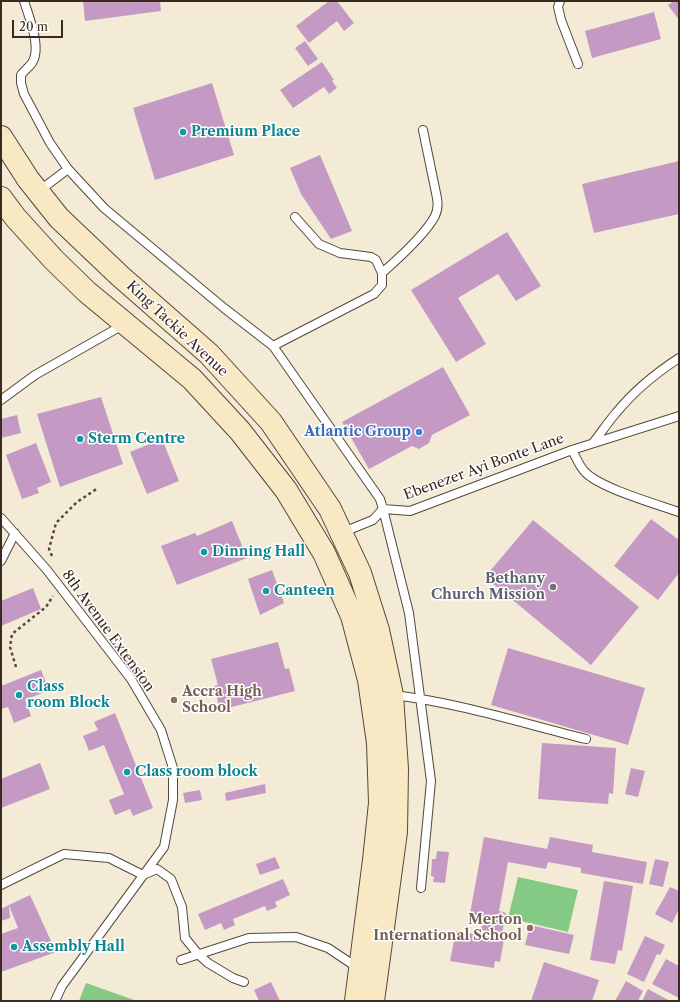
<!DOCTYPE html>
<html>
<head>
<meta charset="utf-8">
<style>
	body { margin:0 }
	#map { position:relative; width:680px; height:1002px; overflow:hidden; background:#f3ebd6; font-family:"Libre Caslon Text",serif }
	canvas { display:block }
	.frame { position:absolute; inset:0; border:2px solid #3b2a1e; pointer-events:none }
	.scale { position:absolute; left:12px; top:20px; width:51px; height:18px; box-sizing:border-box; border:2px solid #3b2a1e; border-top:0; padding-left:5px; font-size:12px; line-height:14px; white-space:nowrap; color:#3b2a1e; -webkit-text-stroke:3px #fff; paint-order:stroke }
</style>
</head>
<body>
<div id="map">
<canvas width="680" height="1002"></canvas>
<div class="frame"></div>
<div class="scale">20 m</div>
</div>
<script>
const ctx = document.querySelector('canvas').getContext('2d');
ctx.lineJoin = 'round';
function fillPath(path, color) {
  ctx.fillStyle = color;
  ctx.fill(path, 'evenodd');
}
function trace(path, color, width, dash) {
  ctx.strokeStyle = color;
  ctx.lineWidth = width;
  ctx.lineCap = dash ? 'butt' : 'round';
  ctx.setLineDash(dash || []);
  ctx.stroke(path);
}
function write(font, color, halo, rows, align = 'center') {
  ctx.font = font + ' "Libre Caslon Text",serif';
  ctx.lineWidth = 3;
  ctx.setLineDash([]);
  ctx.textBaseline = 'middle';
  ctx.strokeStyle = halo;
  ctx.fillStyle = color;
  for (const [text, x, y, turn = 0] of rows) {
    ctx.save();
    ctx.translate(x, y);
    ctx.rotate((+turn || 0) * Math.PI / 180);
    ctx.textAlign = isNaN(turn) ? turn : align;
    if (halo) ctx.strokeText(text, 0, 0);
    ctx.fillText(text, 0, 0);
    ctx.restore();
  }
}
fillPath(new Path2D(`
	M518,877L578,890L568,932L508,918Z
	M86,983L137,1001H79Z`), '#84ca84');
fillPath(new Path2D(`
	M83,1H160L161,11L85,21Z
	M329,1H337L354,23L344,31L337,21L309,43L296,26Z
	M674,1H679V20L668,5Z
	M654,12L661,39L592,58L585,31Z
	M305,41L318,59L308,66L295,48Z
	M322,62L334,80L332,81L337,88L329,94L324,87L293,108L280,90Z
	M212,83L234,155L155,180L133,108Z
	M320,155L352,231L331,239L301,194L290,168Z
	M679,161V214L594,233L582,184Z
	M507,232L541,286L516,301L498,274L458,298L486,344L456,362L411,290Z
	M443,367L470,415L432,435L429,443L419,449L412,446L369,469L342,422Z
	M101,397L123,464L60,487L37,414Z
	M17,415L21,433L1,438V419Z
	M162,439L179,481L147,494L130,452Z
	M36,443L51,482L37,488L39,493L22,499L6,455Z
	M651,519L679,540V573L658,600L614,566Z
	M533,520L639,607L591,665L485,577Z
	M232,521L247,558L177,585L161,546L195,533L197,536Z
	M272,570L284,603L260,615L248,579Z
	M33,588L41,609L1,626V601Z
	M278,642L285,669L289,668L295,691L220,710L214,686L218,685L211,659Z
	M508,648L645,688L628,745L491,705Z
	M41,670L49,690L25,700L31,716L14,723L8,707L1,709V686Z
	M115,713L153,808L133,816L130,809L115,815L109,800L124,794L104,745L89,751L83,736L98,730L94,722Z
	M542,743L616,748L613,794L609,793L608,804L538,799Z
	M40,763L50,789L1,808V779Z
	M631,768L645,771L638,797L625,794Z
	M265,784L266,793L226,801L225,793Z
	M200,790L202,800L185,803L183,793Z
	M484,837L547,849L550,837L593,845L592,852L647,862L643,884L581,873V868L548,862L546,869L508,862L499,911L506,913L502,933L481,930L482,922L469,919Z
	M437,851L449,852L445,883L433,882L434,877L431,876L432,859H436Z
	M275,857L280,868L260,875L256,864Z
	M655,859L669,862L663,887L649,884Z
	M283,879L290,895L275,902L277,907L267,911L265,906L233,919L235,925L224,930L221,923L205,930L198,914Z
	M604,881L633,886L622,951L618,950L615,964L590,960Z
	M670,887L679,891V909L672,923L655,914Z
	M30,895L56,952L1,972V934L18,928L9,905Z
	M9,905L10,918L1,921V909Z
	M530,925L574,935L569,954L525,945Z
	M456,931L504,939L500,962L495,961L494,968L450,961Z
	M645,936L665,945L660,955L657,954L644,982L627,974Z
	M666,959L679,966V998L652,984Z
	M544,962L599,980L592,1001H531Z
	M626,981L643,991L638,1001H615Z
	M271,982L280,1001H259L254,990Z
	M648,989L670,1001H642Z`), '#c49ac4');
const service = new Path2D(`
	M24,1C29,17 42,48 32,63C29,67 24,71 21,75V83L24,94L50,143L68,169
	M560,1L558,7L561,20L578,64
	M39,191L68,169L104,208L224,308L273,346L380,499L383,509L373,520L341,533
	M382,273C398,259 425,235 435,216C438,210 438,204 437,198L423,130
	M273,346L374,294L382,285V273L376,260L371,257L340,253L319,244L295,217
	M1,400L35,375L123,325
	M593,443C601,433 608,422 616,413C633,392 656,373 679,358
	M572,450C576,457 579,466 585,472C600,488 656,504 679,512
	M1,518L47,570L131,679L161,730L173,768V800L164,847L62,986L55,1001
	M1,561L15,533
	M394,695C459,703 522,723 586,739
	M1,885L64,854L109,858L143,875L157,869L171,879L182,907L185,938L198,954L208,963L233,978L244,982
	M421,888L431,781L409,613L383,509L410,511L572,450L679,416
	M181,960L249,938L296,937L328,948L358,968`);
const secondary = new Path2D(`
	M1,137L28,179L59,218L120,276L209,354L271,422L330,509L360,573L378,630L392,695L397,769L396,832L373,1001
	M1,198L15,217L54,260L87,292L192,379L240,431L286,490L324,553L352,616L369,680L378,743L380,803L374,860L356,1001`);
trace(service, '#57473a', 10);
trace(secondary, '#57473a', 24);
trace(new Path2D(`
	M52,556L49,549L56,523L77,502L98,488
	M16,667L10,647L12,634L46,607L53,596`), '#57473a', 2.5, [3, 3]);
trace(service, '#fff', 8);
trace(secondary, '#f8e8c3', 22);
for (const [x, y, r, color] of [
	[183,132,4,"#0f9aa8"],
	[419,432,4,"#3f7fe0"],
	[80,439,4,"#0f9aa8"],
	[204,552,4,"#0f9aa8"],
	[553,587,4,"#6b7280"],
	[266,591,4,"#0f9aa8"],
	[19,695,4,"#0f9aa8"],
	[174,700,4,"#8d6e63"],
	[127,772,4,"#0f9aa8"],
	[530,928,4,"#8d6e63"],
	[14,947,4,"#0f9aa8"]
]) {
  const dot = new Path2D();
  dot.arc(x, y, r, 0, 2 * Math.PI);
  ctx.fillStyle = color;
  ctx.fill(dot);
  trace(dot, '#fff', 1.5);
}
write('bold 14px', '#0d838f', '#fff', [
	["Premium Place",191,132],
	["Sterm Centre",88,439],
	["Dinning Hall",212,552],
	["Canteen",274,591],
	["Class",27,687],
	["room Block",27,703],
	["Class room block",135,772],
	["Assembly Hall",22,947]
], 'left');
write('14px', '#3b2a1e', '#fff', [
	["King Tackie Avenue",177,329,43],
	["Ebenezer Ayi Bonte Lane",484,467,-20],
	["8th Avenue Extension",108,631,54]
]);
write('bold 14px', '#366cbe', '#fff', [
	["Atlantic Group",411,432]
], 'right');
write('bold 14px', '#5b616d', '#fff', [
	["Bethany",545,579],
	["Church Mission",545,595]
], 'right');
write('bold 14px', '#785e54', '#fff', [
	["Accra High",182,692],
	["School",182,708],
	["Merton",522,920,"right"],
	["International School",522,936,"right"]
], 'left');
</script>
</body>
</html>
